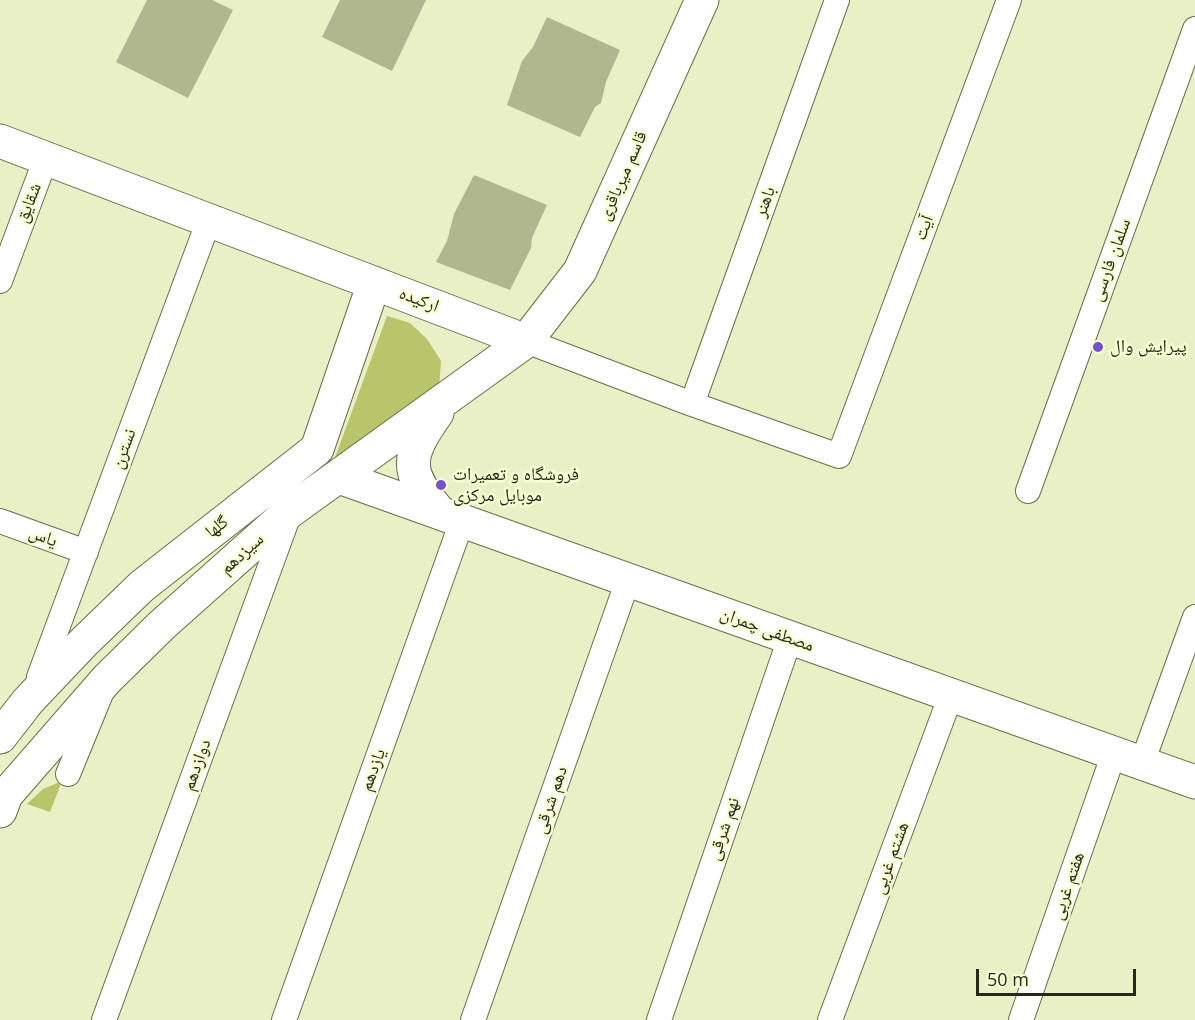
<!DOCTYPE html>
<html>
<head>
<meta charset="utf-8">
<style>
	body { margin:0 }
	#map { position:relative; width:1195px; height:1020px; overflow:hidden; background:#e9f0c6; font-family:"Open Sans",sans-serif }
	canvas { display:block }
	.scale { position:absolute; left:976px; top:969px; width:160px; height:27px; box-sizing:border-box; border:3px solid #262818; border-top:0; padding-left:8px; font-size:18px; line-height:21px; white-space:nowrap; color:#262818; -webkit-text-stroke:4px #f7fed3; paint-order:stroke }
</style>
</head>
<body>
<div id="map">
<canvas width="1195" height="1020"></canvas>
<div class="scale">50 m</div>
</div>
<script>
const ctx = document.querySelector('canvas').getContext('2d');
ctx.lineJoin = 'round';
function fillPath(path, color) {
  ctx.fillStyle = color;
  ctx.fill(path, 'evenodd');
}
function trace(path, color, width, dash) {
  ctx.strokeStyle = color;
  ctx.lineWidth = width;
  ctx.lineCap = dash ? 'butt' : 'round';
  ctx.setLineDash(dash || []);
  ctx.stroke(path);
}
function write(font, color, halo, rows, align = 'center') {
  ctx.font = font + ' "Open Sans","Noto Naskh Arabic",sans-serif';
  ctx.lineWidth = 5;
  ctx.setLineDash([]);
  ctx.textBaseline = 'middle';
  ctx.strokeStyle = halo;
  ctx.fillStyle = color;
  for (const [text, x, y, turn = 0] of rows) {
    ctx.save();
    ctx.translate(x, y);
    ctx.rotate((+turn || 0) * Math.PI / 180);
    ctx.textAlign = isNaN(turn) ? turn : align;
    if (halo) ctx.strokeText(text, 0, 0);
    ctx.fillText(text, 0, 0);
    ctx.restore();
  }
}
fillPath(new Path2D(`
	M387,316L410,323L427,339L441,361L439,389L330,471Z
	M62,781L50,812L27,804L43,789Z`), '#b9c56a');
fillPath(new Path2D(`
	M147,0H212L233,10L188,98L116,62Z
	M340,0H426L392,71L322,37Z
	M547,17L620,50L606,82L601,103L595,107L580,137L507,105L522,61L533,47Z
	M474,175L547,205L532,238L531,248L510,290L436,262L447,241L454,214Z`), '#b0b68d');
const street = new Path2D(`
	M0,281L46,158
	M526,341L692,404L839,456L1009,0
	M692,404L837,0
	M1028,491L1195,29
	M0,521L86,552
	M39,677L209,220
	M1142,763L1195,617
	M68,774L100,696
	M104,1020L290,512
	M284,1020L462,521
	M473,1020L628,580
	M659,1020L790,638
	M830,1020L951,695
	M1021,1020L1114,753`);
const secondary = new Path2D(`
	M0,141L526,341
	M437,413C406,457 404,471 440,513
	M339,477L1195,782
	M0,737L28,701L84,642L142,586L317,449L374,283
	M0,811L6,795L107,679L162,625L290,511L526,341L580,271L702,0`);
trace(street, '#686e48', 26);
trace(secondary, '#686e48', 35);
trace(street, '#fff', 24);
trace(secondary, '#fff', 33);
for (const [x, y, r, color] of [
	[1098,347,6,"#7850c9"],
	[441,485,6,"#7850c9"]
]) {
  const dot = new Path2D();
  dot.arc(x, y, r, 0, 2 * Math.PI);
  ctx.fillStyle = color;
  ctx.fill(dot);
  trace(dot, '#f7fed3', 2);
}
write('18px', '#262818', '#f7fed3', [
	["قاسم میرباقری",623,176,-66],
	["باهنر",765,202,-70],
	["شقایق",29,203,-69],
	["آیت",924,228,-70],
	["سلمان فارسی",1111,260,-70],
	["ارکیده",419,300,21],
	["نسترن",124,449,-70],
	["گلها",217,527,-38],
	["یاس",43,537,20],
	["سیزدهم",242,554,-42],
	["مصطفی چمران",767,630,20],
	["دوازدهم",197,765,-70],
	["یازدهم",373,770,-70],
	["دهم شرقی",551,800,-71],
	["نهم شرقی",724,829,-71],
	["هشتم غربی",891,858,-70],
	["هفتم غربی",1068,886,-71]
]);
write('18px', '#262818', '#f7fed3', [
	["پیرایش وال",1110,347],
	["فروشگاه و تعمیرات",453,475],
	["موبایل مرکزی",453,496]
], 'left');
</script>
</body>
</html>
